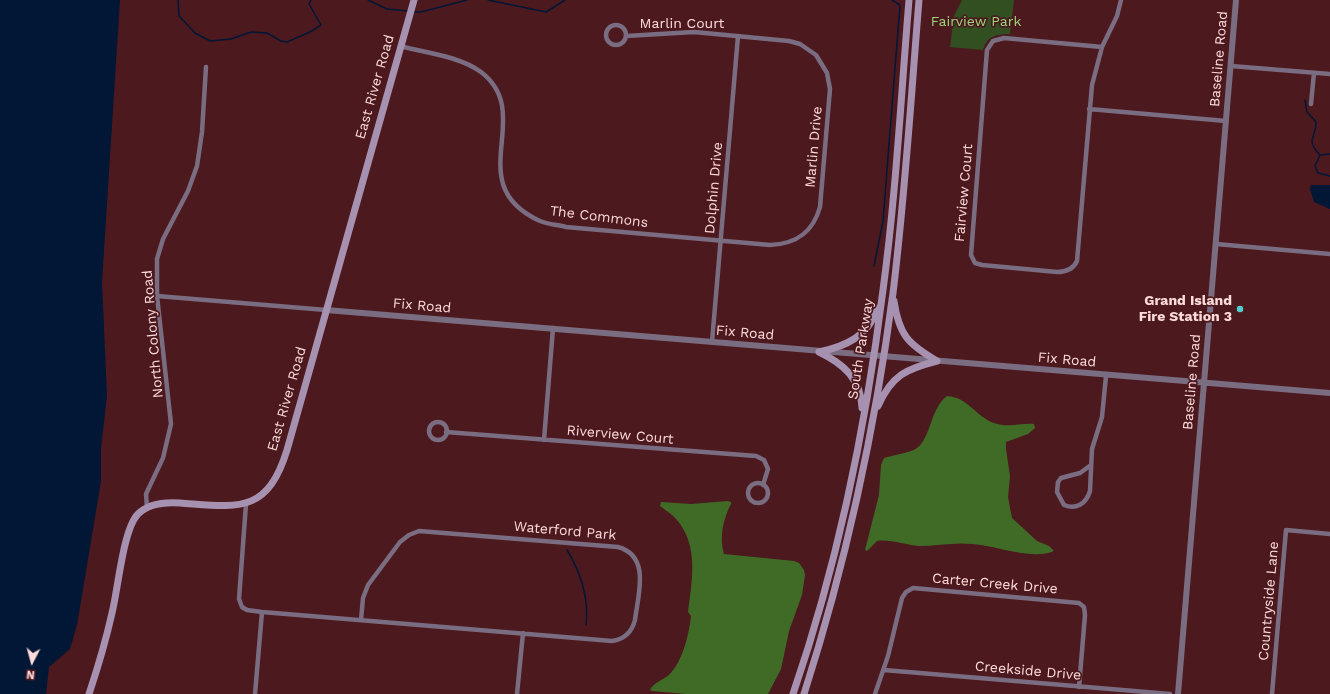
<!DOCTYPE html>
<html>
<head>
<meta charset="utf-8">
<style>
	body { margin:0 }
	#map { position:relative; width:1330px; height:694px; overflow:hidden; background:#4c191f; font-family:"Work Sans",sans-serif }
	canvas { display:block }
	.north { position:absolute; left:12px; top:642px; width:40px; height:40px; -webkit-text-stroke:3px #4c191f; paint-order:stroke; rotate:186deg; font-size:11px; font-weight:700; line-height:16px; text-align:center; color:#fddadb }
	.north::after { content:''; display:block; margin:auto; width:14px; height:18px; background:#fddadb; clip-path:polygon(50% 0,100% 100%,50% 72%,0 100%) }
</style>
</head>
<body>
<div id="map">
<canvas width="1330" height="694"></canvas>
<div class="north">N</div>
</div>
<script>
const ctx = document.querySelector('canvas').getContext('2d');
ctx.lineJoin = 'round';
function fillPath(path, color) {
  ctx.fillStyle = color;
  ctx.fill(path, 'evenodd');
}
function trace(path, color, width, dash) {
  ctx.strokeStyle = color;
  ctx.lineWidth = width;
  ctx.lineCap = dash ? 'butt' : 'round';
  ctx.setLineDash(dash || []);
  ctx.stroke(path);
}
function write(font, color, halo, rows, align = 'center') {
  ctx.font = font + ' "Work Sans",sans-serif';
  ctx.lineWidth = 3.5;
  ctx.setLineDash([]);
  ctx.textBaseline = 'middle';
  ctx.strokeStyle = halo;
  ctx.fillStyle = color;
  for (const [text, x, y, turn = 0] of rows) {
    ctx.save();
    ctx.translate(x, y);
    ctx.rotate((+turn || 0) * Math.PI / 180);
    ctx.textAlign = isNaN(turn) ? turn : align;
    if (halo) ctx.strokeText(text, 0, 0);
    ctx.fillText(text, 0, 0);
    ctx.restore();
  }
}
fillPath(new Path2D(`
	M962,0H1014L1010,34C997,34 987,36 983,50L950,47L954,16Z`), '#324f22');
fillPath(new Path2D(`
	M947,396C968,397 976,417 994,423C1008,428 1020,423 1034,424L1035,428L1028,434L1006,442V449L1010,476L1008,497L1012,518L1037,541L1049,546L1054,551C1032,561 995,545 972,544C954,542 937,546 919,546C905,545 891,539 877,541L867,551L865,550L879,495L881,465L884,458C892,455 911,453 917,448C931,438 930,409 947,396Z
	M728,501L731,502V504C723,519 719,538 724,554L794,561L799,563L804,570L805,575L802,595L789,631L781,669L768,694H686L652,691L650,690C653,683 663,680 669,675C683,661 689,634 691,616L688,612C692,581 699,546 677,520C672,514 665,510 660,506L661,502L691,504Z`), '#406b27');
fillPath(new Path2D(`
	M0,0H120L102,282L107,396L101,448V481L77,625L70,649L49,667L46,694H0Z
	M1311,185H1330V209L1314,202L1310,189Z`), '#011735');
trace(new Path2D(`
	M178,0L179,16L195,33L210,41L231,39L251,32L267,33L281,41L287,42L310,32L321,25L309,4L311,0
	M368,0L387,9L408,11
	M488,0L546,12L565,0
	M414,12H421L467,0
	M1305,100L1307,112L1316,122C1316,139 1305,139 1320,155L1315,166L1318,173L1330,176
	M1320,155L1330,154
	M874,266L883,221L900,5L892,0
	M567,550C581,573 589,598 586,625`), '#011735', 1.5);
trace(new Path2D(`
	M606 35a10 10 0 1 1 20 0a10 10 0 1 1-20 0Z
	M1004,38L1102,47L1092,85L1077,261C1073,270 1065,272 1057,272L982,265L975,263L971,255L987,50L993,41Z
	M400,46C426,53 459,56 481,72C537,115 459,184 540,221C547,224 558,225 566,227L770,245C797,244 813,232 820,207L830,89L827,73L816,55L800,44L789,41L694,32L626,36
	M1102,47L1117,16L1121,0
	M1231,66L1330,74
	M1311,104L1314,73
	M1089,109L1226,121
	M1216,244L1330,254
	M157,296L326,310
	M712,342L738,36
	M429 431a9 9 0 1 1 18 0a9 9 0 1 1-18 0Z
	M446,432L756,456L764,460L768,469L763,485
	M544,440L553,328
	M1091,465L1080,473L1061,478L1058,482L1057,492L1064,505C1076,510 1086,504 1090,491L1092,449L1102,417L1106,376
	M748 493a10 10 0 1 1 20 0a10 10 0 1 1-20 0Z
	M246,504L239,599L242,607L247,610L262,612L612,641C625,639 632,632 635,620C638,595 651,556 618,547L419,531L409,535L400,542L368,585L363,598L361,620
	M147,508L146,494L163,458L171,424L157,296V259L163,239L188,191L197,166L202,132L206,67
	M884,670L1170,694
	M255,694L262,612
	M517,694L523,633
	M875,694L888,656L902,598L906,592L913,588L1079,603L1084,607L1085,615L1079,687
	M1272,694L1286,530L1330,534`), '#7b6d81', 4.5);
trace(new Path2D(`
	M326,310L1330,393
	M1178,694L1236,0`), '#7b6d81', 6);
trace(new Path2D(`
	M894,301C899,335 908,344 937,361
	M819,352C847,346 868,336 878,308
	M819,352C844,364 861,379 862,408
	M878,406C892,375 906,369 937,361
	M89,694C98,667 106,640 112,613C118,590 123,529 138,514C149,503 166,502 180,503C237,507 267,515 287,450L414,0
	M793,694C838,563 866,426 883,290C896,194 901,96 909,0
	M804,694C846,563 875,429 893,293C905,196 911,98 919,0`), '#a791b1', 7);
for (const [x, y, r, color] of [
	[1240,309,4,"#52cdce"]
]) {
  const dot = new Path2D();
  dot.arc(x, y, r, 0, 2 * Math.PI);
  ctx.fillStyle = color;
  ctx.fill(dot);
  trace(dot, '#4c191f', 1.5);
}
write('14px', '#99d779', '#4c191f', [
	["Fairview Park",976,22]
]);
write('14px', '#fddadb', '#4c191f', [
	["Marlin Court",682,24],
	["Baseline Road",1219,59,-85],
	["East River Road",375,87,-74],
	["Marlin Drive",814,147,-85],
	["Dolphin Drive",714,188,-85],
	["Fairview Court",964,193,-85],
	["The Commons",599,217,7],
	["Fix Road",422,306,5],
	["Fix Road",745,333,5],
	["North Colony Road",153,334,-95],
	["South Parkway",861,349,-81],
	["Fix Road",1067,360,5],
	["Baseline Road",1192,382,-85],
	["East River Road",287,399,-74],
	["Riverview Court",620,435,5],
	["Waterford Park",565,531,5],
	["Carter Creek Drive",995,584,5],
	["Countryside Lane",1269,601,-85],
	["Creekside Drive",1028,671,5]
]);
write('bold 14px', '#fddadb', '#4c191f', [
	["Grand Island",1232,301],
	["Fire Station 3",1232,317]
], 'right');
</script>
</body>
</html>
